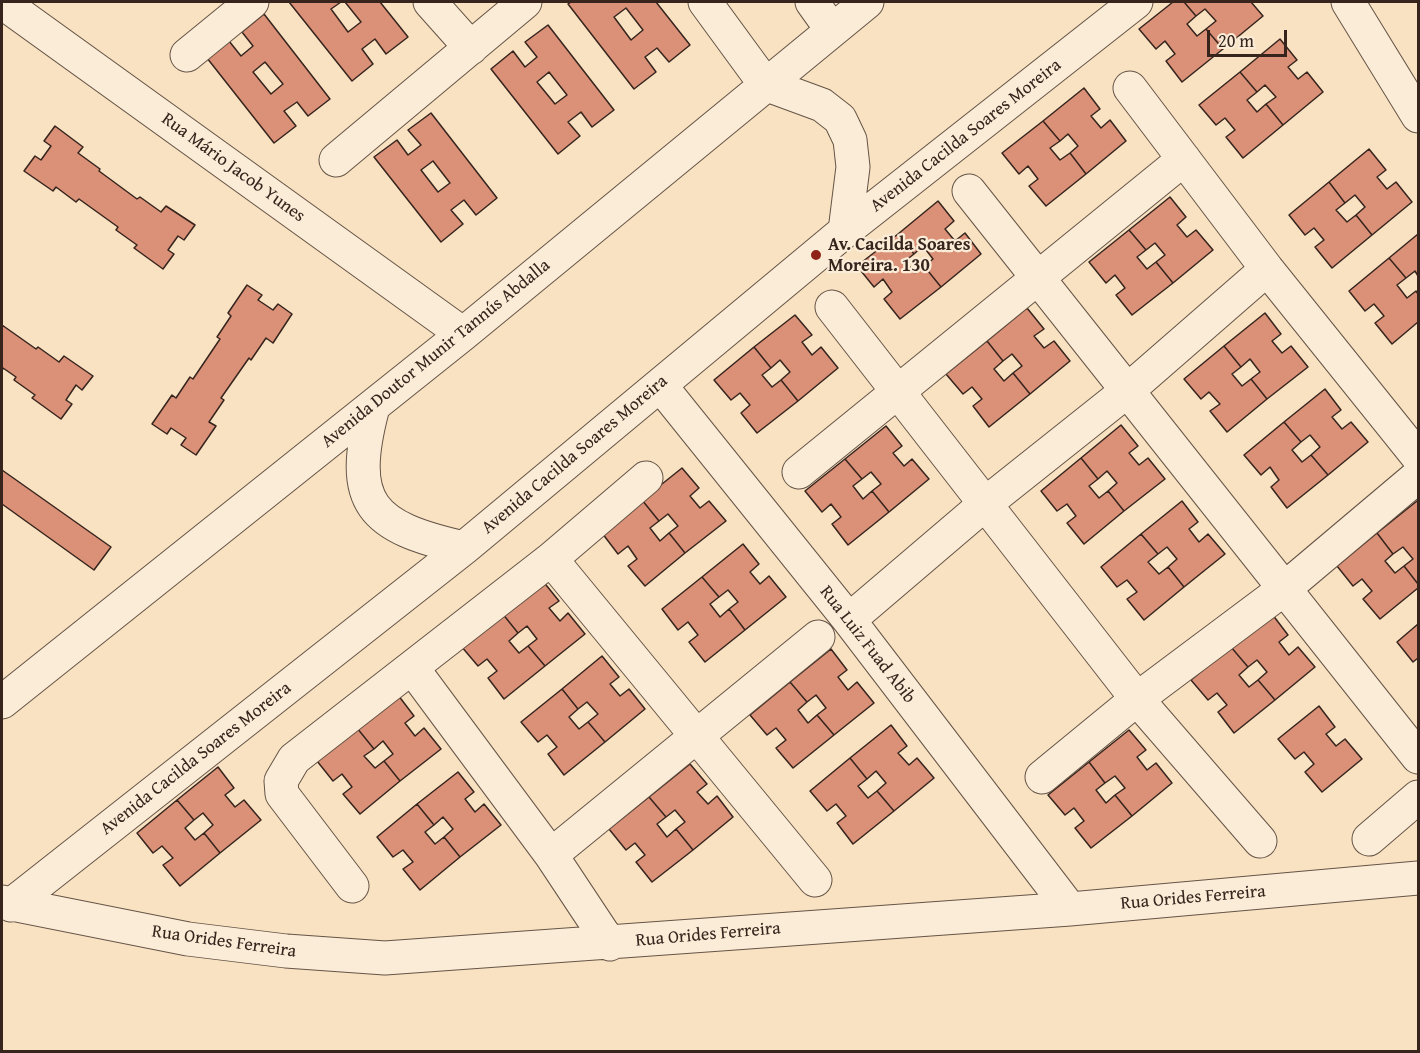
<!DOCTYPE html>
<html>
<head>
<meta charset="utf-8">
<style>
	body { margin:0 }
	#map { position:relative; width:1420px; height:1053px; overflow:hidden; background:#f8e2c2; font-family:"Gentium Book Plus",serif }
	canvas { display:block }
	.frame { position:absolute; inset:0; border:3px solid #36241d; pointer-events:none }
	.scale { position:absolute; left:1207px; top:30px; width:80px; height:27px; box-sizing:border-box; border:3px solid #36241d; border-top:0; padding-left:8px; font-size:18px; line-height:21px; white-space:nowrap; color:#36241d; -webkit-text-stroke:4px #faecd7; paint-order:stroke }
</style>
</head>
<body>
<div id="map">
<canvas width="1420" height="1053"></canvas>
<div class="frame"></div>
<div class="scale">20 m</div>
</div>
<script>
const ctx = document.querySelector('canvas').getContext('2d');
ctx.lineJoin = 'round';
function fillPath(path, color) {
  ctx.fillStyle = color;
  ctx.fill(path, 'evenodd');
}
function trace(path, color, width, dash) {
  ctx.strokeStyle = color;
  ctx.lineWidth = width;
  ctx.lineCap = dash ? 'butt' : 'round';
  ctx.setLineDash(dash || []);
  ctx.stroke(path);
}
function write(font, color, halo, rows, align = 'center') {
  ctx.font = font + ' "Gentium Book Plus",serif';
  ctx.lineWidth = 4.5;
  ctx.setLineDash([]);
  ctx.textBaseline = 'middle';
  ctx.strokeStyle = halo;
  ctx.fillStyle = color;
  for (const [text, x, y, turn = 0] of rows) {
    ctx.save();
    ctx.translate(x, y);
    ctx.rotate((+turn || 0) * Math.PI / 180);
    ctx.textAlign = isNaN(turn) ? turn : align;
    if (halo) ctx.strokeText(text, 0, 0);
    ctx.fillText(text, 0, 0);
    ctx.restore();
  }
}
const building = new Path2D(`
	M289,2H341L331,9L348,32L361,22L345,2H380L408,37L386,54L375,39L362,49L373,64L352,81Z
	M571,2H656L690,45L669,62L657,48L645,57L656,72L634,89L568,4ZM626,8L643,30L631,40L614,17Z
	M1173,2H1184L1196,16L1187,24L1197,36L1206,29L1223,49L1182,82L1166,61L1175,54L1165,41L1156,49L1139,29Z
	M1184,2H1251L1263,16L1223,49L1206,29L1216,21L1205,9L1196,16Z
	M264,14L330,99L308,116L297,102L284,111L296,126L274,143L207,58L229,41L241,56L253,46L242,32ZM265,62L283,84L271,94L253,72Z
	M548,25L614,110L592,127L581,112L568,122L580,136L558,154L491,69L513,51L525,67L537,57L525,42ZM549,72L567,95L555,104L537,82Z
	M1280,39L1297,60L1288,67L1298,79L1307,72L1323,92L1283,125L1266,104L1276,97L1265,85L1257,92L1240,72Z
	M1240,72L1257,92L1247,100L1257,112L1266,104L1283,125L1243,158L1226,137L1235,130L1225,118L1216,125L1199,105Z
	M1084,88L1100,109L1091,116L1101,128L1110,120L1126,141L1086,174L1070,153L1078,146L1068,134L1060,141L1043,121Z
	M431,113L497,198L476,215L464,200L451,210L463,224L441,242L374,157L397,140L408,155L421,145L408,130ZM433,161L450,183L438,192L421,170Z
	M1043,121L1060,141L1050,148L1060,160L1070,153L1086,174L1046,206L1029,186L1038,179L1028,166L1019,174L1002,153Z
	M55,126L83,147L78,153L100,169L99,171L137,199L140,197L161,212L166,206L195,225L184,240L178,236L168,250L174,254L163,269L134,248L137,245L116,230L118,227L79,199L76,202L56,187L53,191L24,171L35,156L41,160L51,146L44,141Z
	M1369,149L1386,170L1377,177L1387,189L1396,182L1412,202L1372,235L1356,215L1365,207L1355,195L1345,203L1329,182Z
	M1329,182L1345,203L1336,210L1347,222L1356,215L1372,235L1332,268L1315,247L1324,240L1314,228L1305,235L1289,215Z
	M1170,197L1186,217L1177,225L1187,237L1196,230L1213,250L1173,283L1156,262L1165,255L1155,243L1146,250L1129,230Z
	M938,201L954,221L945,229L955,241L965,233L981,254L941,287L924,266L933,259L923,246L914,254L898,234Z
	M1129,230L1146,250L1137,257L1147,269L1156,262L1173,283L1132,315L1116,295L1125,288L1115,275L1106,283L1089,262Z
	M898,234L914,254L905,261L915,273L924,266L941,287L900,319L884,299L892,292L883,279L874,287L857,266Z
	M1418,234V276L1415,271L1406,278L1389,258Z
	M1389,258L1406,278L1397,285L1407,298L1416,291L1418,294V322L1392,344L1375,323L1384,316L1374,304L1365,311L1349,291Z
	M247,285L262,295L258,300L273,310L278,304L292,314L273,343L266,338L251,360L249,358L221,398L224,400L209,422L216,426L196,455L181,445L186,438L171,428L167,434L152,424L172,395L176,398L190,377L193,379L220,339L217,337L231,316L228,313Z
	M1027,308L1044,329L1034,336L1044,348L1054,341L1070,361L1030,394L1013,373L1022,366L1012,354L1003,361L987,341Z
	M1265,313L1281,334L1272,341L1282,353L1291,346L1308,367L1267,399L1251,379L1260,372L1250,359L1241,367L1224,346Z
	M795,315L812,335L802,342L812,355L821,347L838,368L798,401L781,380L790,372L780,360L771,368L754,347Z
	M2,325L36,349L38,347L59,362L64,356L93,376L82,390L76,385L66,400L72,404L61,419L32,398L35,395L14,380L16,377L3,368L2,370Z
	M987,341L1003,361L994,369L1004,381L1013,373L1030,394L989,427L973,406L982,399L972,387L963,394L946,374Z
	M1224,346L1241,367L1232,374L1242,386L1251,379L1267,399L1227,432L1210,411L1220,404L1209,392L1201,399L1184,379Z
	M754,347L771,368L762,375L772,387L781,380L798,401L757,433L741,413L750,405L740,393L731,400L714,380Z
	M1325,389L1341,410L1332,417L1342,429L1351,422L1368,442L1328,475L1311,455L1320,447L1310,435L1301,442L1284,422Z
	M1284,422L1301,442L1292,450L1302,462L1311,455L1328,475L1287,508L1271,487L1279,480L1270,467L1261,475L1244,455Z
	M1121,425L1138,446L1129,453L1139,465L1148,458L1165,479L1124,511L1108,491L1117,483L1107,471L1098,479L1081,458Z
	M886,426L902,446L893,453L904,466L912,459L929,479L889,512L872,491L881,484L871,472L862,479L845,459Z
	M1081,458L1098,479L1089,486L1099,498L1108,491L1124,511L1084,544L1067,523L1076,516L1067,504L1057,511L1041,491Z
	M845,459L862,479L853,486L863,499L872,491L889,512L848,545L832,524L841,517L831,504L822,512L805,491Z
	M682,468L699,488L690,496L700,508L709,501L726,521L685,553L669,533L678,526L668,514L659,521L642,500Z
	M2,470L111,547L94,570L2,504Z
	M642,500L659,521L650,528L660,541L669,533L685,553L645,586L628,566L637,559L628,546L618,554L602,533Z
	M1182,501L1198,522L1189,529L1199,542L1208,534L1225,554L1184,587L1168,567L1177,559L1167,547L1158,554L1141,534Z
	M1417,501L1418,502V584L1404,566L1413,559L1403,547L1393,554L1377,533Z
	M1377,533L1393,554L1385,561L1395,573L1404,566L1418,584V588L1380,619L1363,599L1372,591L1362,579L1353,586L1337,566Z
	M1141,534L1158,554L1148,562L1159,574L1168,567L1184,587L1144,620L1127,599L1137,592L1127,580L1117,587L1101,567Z
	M743,544L759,564L750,572L760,584L769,576L786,597L745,630L729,609L738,602L728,590L719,597L702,577Z
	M702,577L719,597L710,604L720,617L729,609L745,630L705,662L689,642L698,635L688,622L678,630L662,609Z
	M542,580L559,601L549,608L560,621L568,613L585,634L545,666L528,646L537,639L527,626L518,633L502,613Z
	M502,613L518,633L509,641L519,653L528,646L545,666L504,699L488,678L497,671L487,659L478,666L461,646Z
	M1272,614L1288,635L1279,642L1289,655L1298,647L1315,667L1275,700L1258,680L1267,672L1257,660L1248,667L1231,647Z
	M1418,624V658L1413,662L1397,642Z
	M1231,647L1248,667L1239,675L1249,687L1258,680L1275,700L1234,733L1218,712L1227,705L1217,693L1208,700L1191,680Z
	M831,649L847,670L838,677L848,690L857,682L874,703L834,735L817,715L826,708L816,695L807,702L790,682Z
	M602,656L619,677L610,684L620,696L629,689L645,709L605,742L588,722L598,714L587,702L578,709L562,689Z
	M790,682L807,702L798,710L808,723L817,715L834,735L793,768L776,748L786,740L776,728L767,735L750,715Z
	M562,689L578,709L569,717L579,729L588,722L605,742L564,775L548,754L557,747L547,735L538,742L521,722Z
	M398,695L414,716L405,723L415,736L424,728L441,749L400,781L384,761L393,754L383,741L374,749L357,728Z
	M1319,706L1335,727L1326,734L1336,746L1345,739L1362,759L1322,792L1305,772L1314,764L1304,752L1295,759L1278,739Z
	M891,725L907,746L898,753L909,765L917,758L934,778L894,811L877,791L886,783L876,771L867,779L850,758Z
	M357,728L374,749L364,756L375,768L384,761L400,781L360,814L343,794L352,787L342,774L333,781L317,761Z
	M1129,730L1146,750L1137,757L1147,770L1156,763L1172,783L1132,816L1115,795L1125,788L1115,776L1105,783L1089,762Z
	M850,758L867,779L858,786L868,798L877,791L894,811L853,844L837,823L846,816L836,804L827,811L810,791Z
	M1089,762L1105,783L1096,790L1106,803L1115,795L1132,816L1091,848L1075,828L1084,821L1074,808L1065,815L1048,795Z
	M690,764L707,784L697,792L708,804L717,796L733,817L693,850L676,829L685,822L675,810L666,817L649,797Z
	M218,767L234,788L225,795L235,807L244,800L261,820L220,853L204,833L213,825L203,813L194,820L177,800Z
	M458,772L474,792L465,799L475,812L484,804L501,825L460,857L444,837L453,829L443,817L434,825L417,804Z
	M649,797L666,817L657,824L667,837L676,829L693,850L652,882L636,862L645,855L635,843L626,850L609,829Z
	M177,800L194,820L185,828L195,840L204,833L220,853L180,886L163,865L173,858L162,846L153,853L137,833Z
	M417,804L434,825L425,832L435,844L444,837L460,857L420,890L403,869L413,862L403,850L393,857L377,837Z`);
fillPath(building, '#db9178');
trace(building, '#36241d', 1.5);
const minor = new Path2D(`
	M2,2L463,334
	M430,2L471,48
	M705,2L765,84L822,105L840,119L850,140L853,167L845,231
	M812,2L832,30
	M1348,2L1418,116
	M187,55L252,2
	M1130,88L1267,269L1418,457
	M336,160L525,2
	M969,191L1418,757
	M832,307L1137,699L1260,841
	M660,385L849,620L1070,909
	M373,407C347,504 371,527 464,548
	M799,472L1184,159
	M551,559L815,880
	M849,620L985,504L1127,391L1267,269
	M413,669L551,855L610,944
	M2,702L463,334L867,2
	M1042,777L1137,699L1284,589L1418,476
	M1369,839L1418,797
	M551,855L818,637
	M352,886L282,794L281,781L294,759L551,559L646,478
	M2,902L188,939L286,951L385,958L1070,909L1418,878
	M11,905L464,548L845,231L1136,2`);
trace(minor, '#665446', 35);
trace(minor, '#faecd7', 33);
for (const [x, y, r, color] of [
	[816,255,6,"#8f2418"]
]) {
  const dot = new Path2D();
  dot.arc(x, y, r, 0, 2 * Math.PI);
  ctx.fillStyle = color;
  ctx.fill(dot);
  trace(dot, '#faecd7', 2);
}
write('18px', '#36241d', '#faecd7', [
	["Avenida Cacilda Soares Moreira",966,136,-38],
	["Rua Mário Jacob Yunes",233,168,36],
	["Avenida Doutor Munir Tannús Abdalla",436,354,-39],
	["Avenida Cacilda Soares Moreira",575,455,-40],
	["Rua Luiz Fuad Abib",867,645,52],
	["Avenida Cacilda Soares Moreira",196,759,-38],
	["Rua Orides Ferreira",1193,898,-5],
	["Rua Orides Ferreira",708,935,-5],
	["Rua Orides Ferreira",224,942,8]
]);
write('bold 18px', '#36241d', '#faecd7', [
	["Av. Cacilda Soares",828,245],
	["Moreira. 130",828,266]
], 'left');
</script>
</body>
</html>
